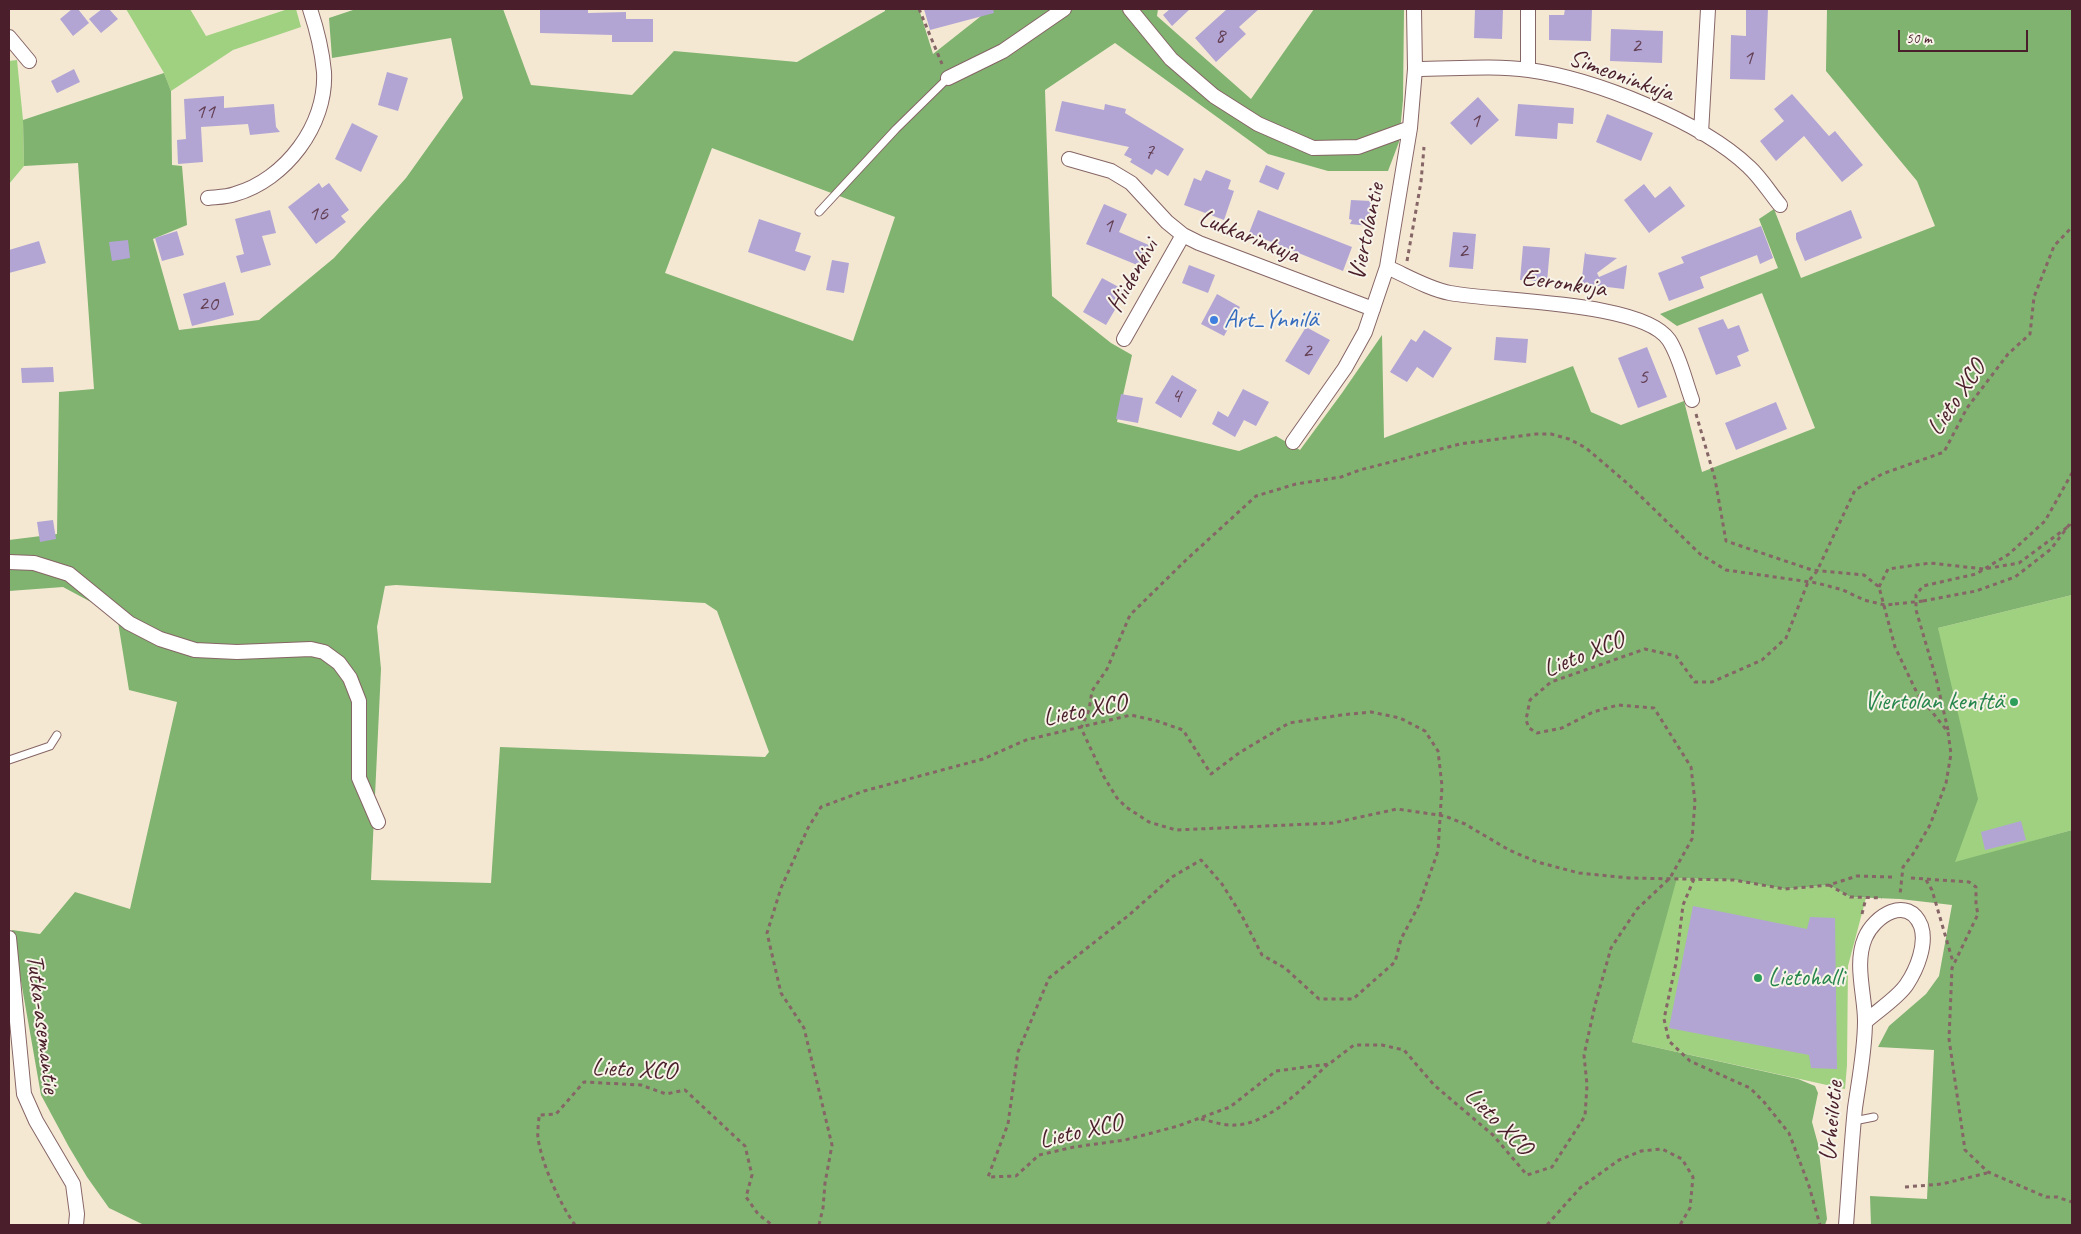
<!DOCTYPE html>
<html>
<head>
<meta charset="utf-8">
<style>
	body { margin:0 }
	#map { position:relative; width:2081px; height:1234px; overflow:hidden; background:#f4e8d3; font-family:Caveat,sans-serif }
	canvas { display:block }
	.frame { position:absolute; inset:0; border:10px solid #4a1f2b; pointer-events:none }
	.scale { position:absolute; left:1898px; top:30px; width:130px; height:22px; box-sizing:border-box; border:2px solid #4a1f2b; border-top:0; padding-left:6px; font-size:15px; line-height:18px; white-space:nowrap; color:#4a1f2b; -webkit-text-stroke:4px #f7f3e8; paint-order:stroke }
</style>
</head>
<body>
<div id="map">
<canvas width="2081" height="1234"></canvas>
<div class="frame"></div>
<div class="scale">50 m</div>
</div>
<script>
const ctx = document.querySelector('canvas').getContext('2d');
ctx.lineJoin = 'round';
function fillPath(path, color) {
  ctx.fillStyle = color;
  ctx.fill(path, 'evenodd');
}
function trace(path, color, width, dash) {
  ctx.strokeStyle = color;
  ctx.lineWidth = width;
  ctx.lineCap = dash ? 'butt' : 'round';
  ctx.setLineDash(dash || []);
  ctx.stroke(path);
}
function write(font, color, halo, rows, align = 'center') {
  ctx.font = font + ' Caveat,sans-serif';
  ctx.lineWidth = 4;
  ctx.setLineDash([]);
  ctx.textBaseline = 'middle';
  ctx.strokeStyle = halo;
  ctx.fillStyle = color;
  for (const [text, x, y, turn = 0] of rows) {
    ctx.save();
    ctx.translate(x, y);
    ctx.rotate((+turn || 0) * Math.PI / 180);
    ctx.textAlign = isNaN(turn) ? turn : align;
    if (halo) ctx.strokeText(text, 0, 0);
    ctx.fillText(text, 0, 0);
    ctx.restore();
  }
}
fillPath(new Path2D(`
	M126,9H190L206,36L288,9H296L301,27L233,50L171,91L164,73Z
	M17,60L23,120L24,166L9,184V61Z
	M2072,595V830L1955,863L1938,628Z
	M1676,878L1734,880L1785,889L1829,885L1850,897L1866,898L1848,966L1847,1065L1845,1089L1632,1042Z`), '#9fd181');
fillPath(new Path2D(`
	M356,9H503L531,85L632,95L674,51L797,62L885,11V9H919L933,54L990,9H1158L1157,16L1251,99L1314,9H1404L1403,100L1399,142L1388,171H1328L1268,154L1115,43L1045,90L1052,296L1111,343L1132,355L1117,422L1239,451L1276,436L1300,450L1342,393L1382,335L1384,438L1573,366L1591,412L1621,425L1684,401L1702,472L1815,428L1762,293L1677,326L1660,314L1778,268L1759,219L1774,209L1801,278L1935,226L1917,181L1826,71L1827,9H2072V595L1938,628L1978,799L1955,862L2072,830V1225H1871L1870,1196L1927,1199L1934,1050L1878,1047L1889,1026L1926,994L1939,976L1952,905L1900,899L1850,897L1829,885L1785,889L1734,880L1677,878L1632,1042L1798,1079L1815,1086L1818,1093L1812,1122L1818,1144L1827,1219L1825,1225H144L109,1208L87,1177L69,1147L41,1095L12,930L40,934L75,892L130,909L177,702L129,690L118,622L91,602L63,587L9,591V540L57,534L59,392L94,389L78,163L24,166L23,120L164,73L171,91L172,165L182,166L187,225L153,239L179,330L259,320L334,258L406,178L463,98L451,38L332,58L329,18ZM712,148L895,217L853,341L665,273ZM396,585L705,603L717,611L769,752L765,757L500,747L491,883L371,880L381,669L377,627L385,586Z`), '#7fb36f');
fillPath(new Path2D(`
	M72,9H78L89,23L73,36L60,19Z
	M102,9H109L118,19L101,33L89,19Z
	M540,9H588V13L626,12V19H653V42H612V35L540,33Z
	M924,9H993L994,13L930,30Z
	M1170,9H1190L1172,26L1163,15Z
	M1227,9H1259L1239,27L1246,34L1216,62L1195,38Z
	M1475,9H1503L1502,39L1474,38Z
	M1565,9H1592L1591,41L1549,40V15H1564Z
	M1746,9H1768L1765,80L1730,79L1731,35L1746,36Z
	M1611,29L1663,31L1662,63L1610,61Z
	M74,69L80,82L57,93L51,81Z
	M387,72L408,78L398,111L378,105Z
	M1792,94L1829,136L1835,131L1863,165L1842,182L1804,136L1776,161L1760,141L1784,121L1774,109Z
	M224,96V108L274,104L276,127L280,132L250,135L248,124L201,127L203,162L178,164L177,140L186,139L184,99Z
	M1478,97L1499,120L1471,145L1450,123Z
	M1062,101L1104,110L1105,104L1126,109L1125,113L1184,149L1168,176L1156,169L1152,175L1130,162L1132,159L1124,155L1129,147L1055,131Z
	M1518,104L1574,108L1573,124L1558,123L1557,139L1515,136Z
	M1607,114L1653,133L1641,161L1596,142Z
	M352,123L378,136L361,172L335,159Z
	M1266,165L1285,173L1278,190L1259,182Z
	M1206,170L1231,180L1228,189L1234,191L1224,220L1184,205L1194,178L1201,181Z
	M319,183L322,188L329,183L349,210L341,216L346,222L316,244L288,207Z
	M1644,184L1655,198L1670,186L1685,206L1649,233L1624,200Z
	M1351,200L1371,201L1369,226L1350,224L1352,220L1349,219Z
	M1104,204L1127,214L1119,232L1151,246L1142,267L1086,244Z
	M270,210L276,233L262,236L271,265L241,273L236,256L244,254L235,219Z
	M1258,210L1352,247L1343,271L1249,233Z
	M1851,210L1862,238L1805,261L1796,239V233Z
	M759,219L801,233L795,251L811,256L805,271L748,252Z
	M1761,226L1768,244L1766,245L1768,244L1773,258L1760,264L1757,255L1700,277L1704,288L1669,301L1658,273L1684,263L1681,257Z
	M177,231L184,255L162,261L155,238Z
	M1453,232L1476,234L1473,269L1449,267Z
	M128,240L130,258L112,261L109,242Z
	M39,241L46,263L9,273V250Z
	M1523,246L1550,248L1547,282L1520,280Z
	M1585,252L1586,254L1617,258L1597,273L1599,277L1627,265L1624,289L1582,284L1581,286Z
	M832,260L849,263L844,293L826,290Z
	M1189,265L1215,275L1208,293L1182,283Z
	M1102,278L1126,291L1106,325L1083,312Z
	M225,282L234,315L192,326L183,294Z
	M1217,294L1240,307L1224,336L1201,324Z
	M1723,319L1728,329L1739,325L1749,351L1737,356L1741,366L1716,375L1698,328Z
	M1306,327L1330,340L1309,375L1285,361Z
	M1424,330L1452,348L1433,378L1417,367L1407,382L1390,372L1411,339L1416,342Z
	M1496,337L1528,339L1526,363L1494,360Z
	M1647,347L1667,397L1638,408L1618,358Z
	M53,367L54,382L22,383L21,368Z
	M1172,375L1197,390L1181,418L1155,403Z
	M1243,389L1269,402L1256,426L1244,420L1235,437L1212,424L1218,411L1228,417Z
	M1121,394L1143,398L1138,423L1116,419Z
	M1776,402L1787,429L1736,450L1725,423Z
	M53,520L56,539L40,542L37,522Z
	M2021,821L2026,840L1985,850L1981,832Z
	M1693,906L1807,929L1810,917L1835,918L1837,1069L1811,1068L1809,1055L1669,1028Z`), '#b2a5d4');
const service = new Path2D(`
	M819,212L896,129L948,78
	M9,760L50,746L57,735
	M1854,1121L1874,1117`);
const minor = new Path2D(`
	M1130,9L1171,59L1214,96L1258,124L1313,148L1358,147L1410,128
	M9,37L29,61
	M1415,69C1452,69 1492,65 1529,70C1594,79 1701,121 1749,167C1761,178 1770,193 1780,205
	M1528,70V9
	M948,78L1003,51L1064,9
	M1701,133L1708,9
	M1069,159L1111,171L1131,183L1167,222L1183,235L1199,243L1373,309
	M208,198C217,197 227,197 235,194C285,180 327,125 324,72C322,50 317,30 310,9
	M1387,267C1407,276 1429,289 1450,293C1497,302 1643,301 1669,340C1680,357 1685,381 1692,400
	M1124,339L1183,235
	M1293,442L1345,368L1365,332L1387,267L1410,128L1415,69L1414,9
	M9,562L34,563L69,574L129,623L160,639L195,650L237,652L311,649L324,652L339,663L350,678L359,701V778L378,822
	M9,938L24,1094L36,1121L73,1184L77,1214L76,1225
	M1846,1225C1849,1186 1851,1147 1855,1108C1859,1080 1865,1050 1865,1021C1865,995 1854,964 1865,938C1874,916 1908,894 1921,926C1927,944 1917,969 1907,984C1899,997 1877,1011 1865,1022`);
trace(service, '#866566', 9);
trace(minor, '#866566', 16);
trace(new Path2D(`
	M919,9L942,64
	M1407,261L1421,182L1424,147
	M1696,414L1715,479L1726,541L1812,570L1864,575L1879,587L1895,647L1917,693L1948,732L1951,754L1946,783L1930,825L1913,854L1903,867L1900,895
	M1879,587L1888,569L1930,563L1984,569L2019,563L2069,526L2072,525
	M1923,601L1976,591L2015,577L2051,549L2072,521
	M1948,730L1936,678L1916,610V595L1923,586L1976,574L2009,554L2045,521L2072,473
	M1892,877L1857,876L1829,885L1785,889L1734,880L1629,878L1579,873L1537,862L1509,850L1465,824L1445,816L1397,809L1333,823L1176,830L1149,822L1126,807L1117,798L1104,777L1081,728L1089,710L1092,691L1107,669L1130,615L1186,560L1256,496L1296,484L1341,477L1360,470L1460,444L1536,434H1551L1569,439L1586,448L1627,483L1700,554L1726,570L1817,583L1843,590L1864,600L1885,605L1895,604
	M1911,878L1969,882L1976,887V905L1978,914L1952,968L1949,1039L1965,1150L1988,1172L2046,1197H2057L2072,1202
	M1694,879L1683,905L1676,963L1664,1019L1669,1041L1690,1061L1750,1088L1764,1102L1789,1133L1809,1186L1820,1225
	M1926,880L1932,890L1953,962
	M1829,885L1850,897L1882,898
	M1862,914L1866,898
	M1201,1119C1211,1121 1224,1126 1235,1125C1268,1125 1305,1086 1328,1064
	M1905,1187L1942,1184L1987,1173
	M575,1225C560,1204 542,1165 538,1138C537,1131 539,1122 539,1115L556,1114L584,1082L641,1085L666,1094L685,1090L745,1146L752,1175L746,1197L758,1214L772,1225
	M819,1225L823,1208L825,1183L832,1145L804,1028L781,993L767,933L781,888L808,828L821,807L864,791L983,759L1026,740L1131,715L1157,721L1183,730L1211,774L1239,753L1289,723L1341,715L1371,712L1400,718L1425,731L1438,751L1442,786L1438,851L1419,905L1401,939L1395,962L1353,999H1319L1285,968L1262,955L1242,916L1222,884L1201,860L1172,877L1129,915L1049,978L1018,1052L1008,1124L988,1177L1016,1176L1039,1155L1074,1147L1125,1140L1178,1126L1230,1107L1276,1071L1329,1064L1354,1045H1382L1404,1050L1434,1085L1493,1135L1527,1175L1552,1167L1585,1116L1587,1085L1584,1055L1595,1005L1611,948L1637,909L1670,878L1692,839L1695,802L1691,767L1654,708L1618,705L1593,712L1562,728L1537,733L1529,728L1526,720L1530,700L1551,682L1645,649L1676,656L1695,682H1712L1762,660L1786,638L1808,582L1817,571L1855,490L1882,474L1944,452L1967,408L2008,354L2030,334L2034,297L2054,246L2072,227
	M1547,1225L1580,1188L1619,1160L1641,1151L1662,1149L1682,1159L1693,1177L1690,1208L1680,1225`), '#866566', 3, [4, 4]);
trace(service, '#fff', 7);
trace(minor, '#fff', 14);
trace(new Path2D(`
	M1895,604L1923,601`), '#866566', 3, [4, 4]);
for (const [x, y, r, color] of [
	[1214,320,5,"#3f7fe0"],
	[2014,702,5,"#2e9e5b"],
	[1758,978,5,"#2e9e5b"]
]) {
  const dot = new Path2D();
  dot.arc(x, y, r, 0, 2 * Math.PI);
  ctx.fillStyle = color;
  ctx.fill(dot);
  trace(dot, '#f7f3e8', 2);
}
write('22px', '#644055', null, [
	["8",1220,36],
	["2",1636,46],
	["1",1748,58],
	["11",205,112],
	["1",1475,121],
	["7",1149,152],
	["16",318,214],
	["1",1108,226],
	["2",1463,251],
	["20",208,304],
	["2",1307,351],
	["5",1643,377],
	["4",1176,396]
]);
write('25px', '#4a1f2b', '#f7f3e8', [
	["Simeoninkuja",1621,76,20],
	["Viertolantie",1367,232,-78],
	["Lukkarinkuja",1249,237,22],
	["Hiidenkivi",1133,276,-60],
	["Eeronkuja",1564,284,8],
	["Lieto XCO",1957,398,-56],
	["Lieto XCO",1584,655,-22],
	["Lieto XCO",1085,711,-11],
	["Tutka-asemantie",42,1024,83],
	["Lieto XCO",634,1070,3],
	["Urheilutie",1832,1121,-85],
	["Lieto XCO",1498,1122,45],
	["Lieto XCO",1081,1132,-13]
]);
write('25px', '#366cbe', '#f7f3e8', [
	["Art_Ynnilä",1224,320]
], 'left');
write('25px', '#27864d', '#f7f3e8', [
	["Viertolan kenttä",2004,702],
	["Lietohalli",1768,978,"left"]
], 'right');
</script>
</body>
</html>
